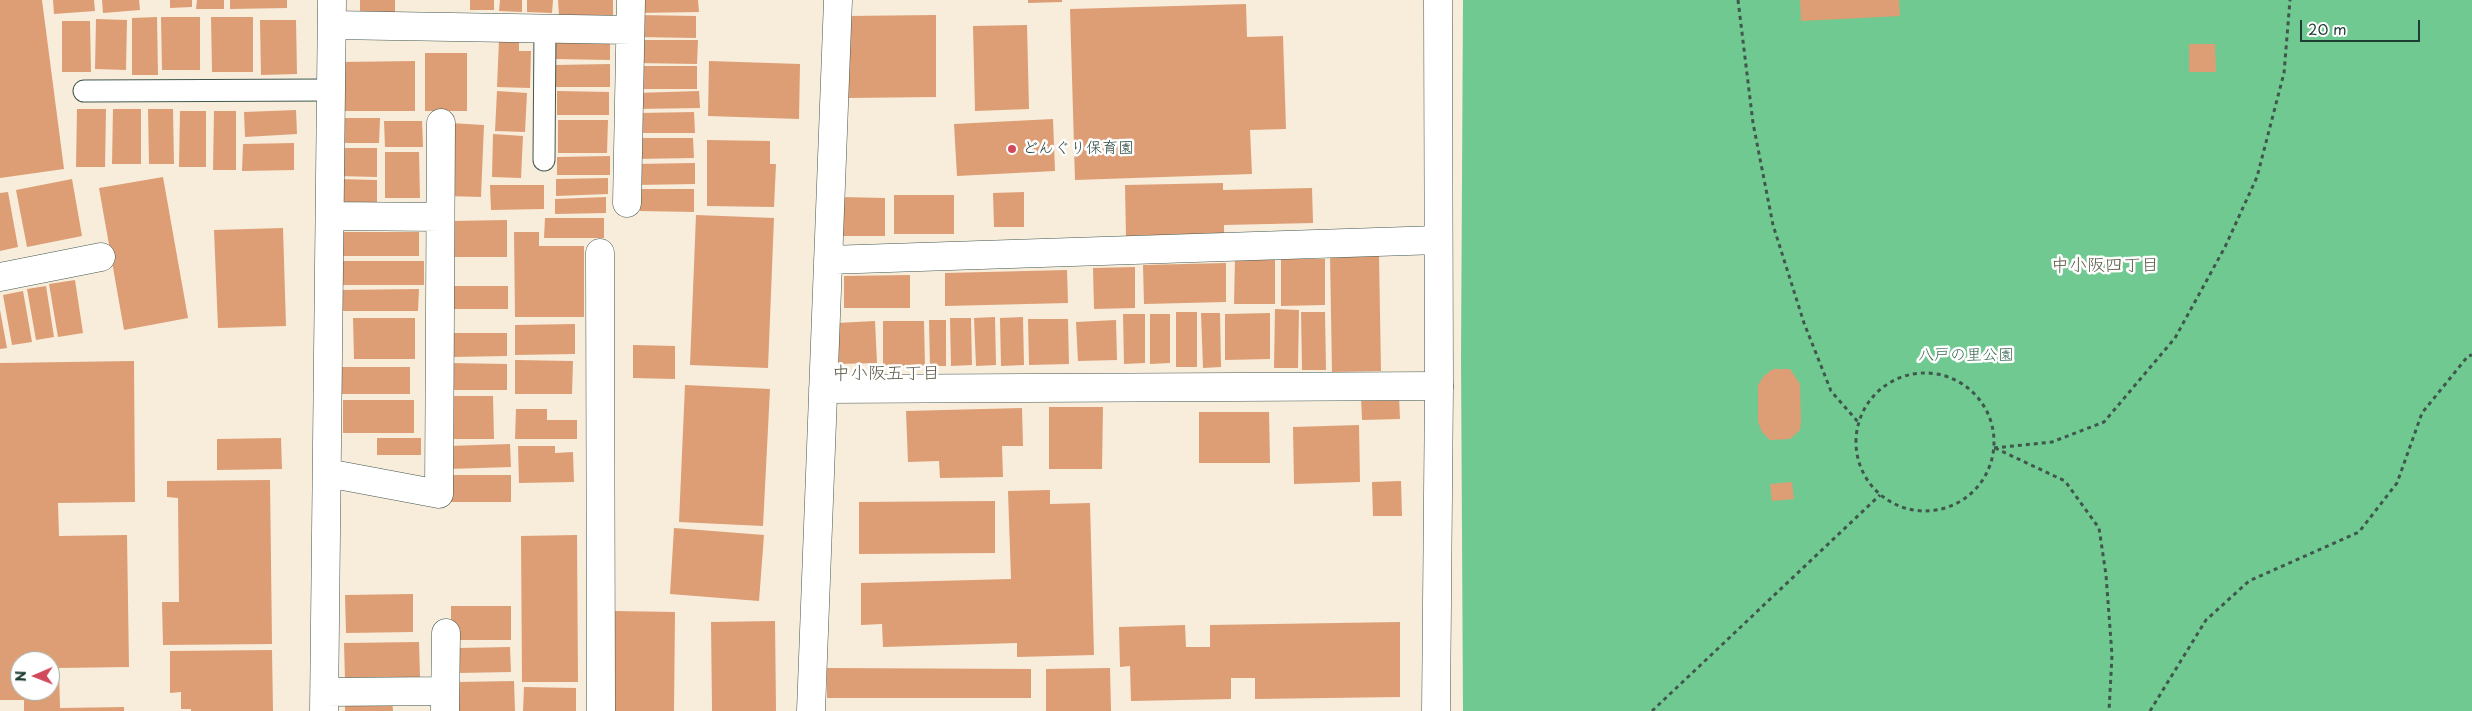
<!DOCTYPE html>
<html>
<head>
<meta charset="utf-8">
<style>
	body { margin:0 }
	#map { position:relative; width:2472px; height:711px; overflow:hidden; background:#f8ecdb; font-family:"Playpen Sans",sans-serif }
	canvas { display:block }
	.north { position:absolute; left:10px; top:651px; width:50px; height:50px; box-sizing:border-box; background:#fff; border:1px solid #a5b1ae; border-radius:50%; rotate:269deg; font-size:14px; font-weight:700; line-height:20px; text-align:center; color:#1f3d34 }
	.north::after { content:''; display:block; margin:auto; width:18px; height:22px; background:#d1495b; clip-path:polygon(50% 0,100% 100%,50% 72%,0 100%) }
	.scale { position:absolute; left:2300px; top:20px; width:120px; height:22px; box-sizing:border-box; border:2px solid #1f3d34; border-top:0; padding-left:6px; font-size:15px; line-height:18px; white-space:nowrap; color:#1f3d34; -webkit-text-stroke:4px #fff; paint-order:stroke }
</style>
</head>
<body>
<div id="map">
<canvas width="2472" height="711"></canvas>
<div class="north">N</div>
<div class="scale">20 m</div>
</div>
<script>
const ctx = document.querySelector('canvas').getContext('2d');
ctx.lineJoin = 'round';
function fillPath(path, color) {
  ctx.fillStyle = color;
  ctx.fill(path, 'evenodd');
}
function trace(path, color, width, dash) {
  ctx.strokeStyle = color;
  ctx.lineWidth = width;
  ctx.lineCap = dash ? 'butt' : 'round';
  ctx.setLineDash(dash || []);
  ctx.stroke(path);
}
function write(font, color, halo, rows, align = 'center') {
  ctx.font = font + ' "Playpen Sans","Klee One",sans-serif';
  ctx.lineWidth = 5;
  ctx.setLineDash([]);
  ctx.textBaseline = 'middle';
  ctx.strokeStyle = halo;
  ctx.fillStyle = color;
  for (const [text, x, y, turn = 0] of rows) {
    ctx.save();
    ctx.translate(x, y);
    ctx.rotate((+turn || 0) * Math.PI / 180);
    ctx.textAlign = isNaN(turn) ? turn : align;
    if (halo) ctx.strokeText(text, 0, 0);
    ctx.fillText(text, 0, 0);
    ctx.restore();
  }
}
fillPath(new Path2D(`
	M1463,0H2472V711H1463L1461,358Z`), '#70c990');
fillPath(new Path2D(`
	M0,0H42L64,169L0,178Z
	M53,0H94L95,11L54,14Z
	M102,0H139L140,10L103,13Z
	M170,0H192V7L170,8Z
	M197,0H224V9H196Z
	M230,0H287V8L230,9Z
	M360,0H395V12H360Z
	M470,0H494V10H470Z
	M500,0H522V12L499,11Z
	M527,0H553L552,13L527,12Z
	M558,0H613V16H559Z
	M638,0H698L699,12L638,13Z
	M1028,0H1062V2L1028,3Z
	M1800,0H1899L1900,16L1801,21Z
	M1246,4L1247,37L1283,36L1286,129L1250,130L1252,174L1075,180L1070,9Z
	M638,15L696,16V38L638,37Z
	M936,15V97L847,98L846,16Z
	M157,17L158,75H132V18Z
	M161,17H200V70H162Z
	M211,17H253V72H212Z
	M96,19L127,20L126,70L95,69Z
	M260,20H296L297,74L261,75Z
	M62,21H90L91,72H62Z
	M1027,25L1029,109L975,111L973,26Z
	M553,37H610V60L553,59Z
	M499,40L519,41V51H531L530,88L497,87Z
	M636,40H698L697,64L636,63Z
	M2189,44H2215L2216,72H2189Z
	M425,53H467V111H425Z
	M415,61V111H342V62Z
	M709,61L800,64L799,119L708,116Z
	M610,64V87H555V65Z
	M636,66H697V89H636Z
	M497,91L527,93L525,132L495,131Z
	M557,91L609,92V115H557Z
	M699,91L700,108L637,109V93Z
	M77,109H106L105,167H76Z
	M113,109H141V164H112Z
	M148,109H173L174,164H149Z
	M296,110L297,134L245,137L244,112Z
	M180,111H206V167H179Z
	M214,111H236V170H213Z
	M694,112L695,133H639V113Z
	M337,118H380L379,143H338Z
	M1053,119L1055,171L957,176L954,124Z
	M558,120H608L607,153H558Z
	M384,121H422L423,147H385Z
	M450,123L484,125L481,197L447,196Z
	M493,134L523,136L521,178L492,177Z
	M635,138H693L694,158L635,159Z
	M707,140L770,141V164H776L774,207L707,206Z
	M294,143V170L242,171L243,144Z
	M338,148H377V177L338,176Z
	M385,152H419L420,198H385Z
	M610,156V175H557V157Z
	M695,163V184L636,185L635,164Z
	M163,177L188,318L124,330L99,188Z
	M608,178V194L556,196V179Z
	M72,179L82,236L27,247L16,190Z
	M338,179L377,180V205L338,204Z
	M1223,183V190L1312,188L1313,223L1224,225V234L1126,236L1125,185Z
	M490,185H544V209L491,210Z
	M639,189H694V212L640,211Z
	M8,192L18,247L0,251V193Z
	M1024,192V227H994L993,193Z
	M894,195H954V234H894Z
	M606,197V213L555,214V199Z
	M842,197L885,198V236H841Z
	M696,215L774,218L768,368L690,365Z
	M545,218H604V238H544Z
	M507,220V257H450V221Z
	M283,228L286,326L218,328L214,230Z
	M340,232H419V256H340Z
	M514,232H539V246H584V317H515Z
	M1379,255L1381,371L1332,372L1330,256Z
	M1235,258H1275V304H1234Z
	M1281,259H1325V305L1281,306Z
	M340,261H424V285H340Z
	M1226,263V302L1144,304L1143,265Z
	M1135,267V308L1094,309L1093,268Z
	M1067,270L1068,303L945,306V273Z
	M910,275V308H844V276Z
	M75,280L83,333L58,337L49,284Z
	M46,286L54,337L36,340L27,289Z
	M448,286H508V309H448Z
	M419,289L418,311H340V290Z
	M23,291L32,342L12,345L3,295Z
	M1275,309L1299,310L1298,368H1274Z
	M0,310L7,348L0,349Z
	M1176,312H1197V367H1176Z
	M1301,312H1325L1326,370H1302Z
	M1201,313H1220L1221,367L1203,368Z
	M1270,313V359L1225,360V314Z
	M1123,314H1145V363L1124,364Z
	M1150,314H1170V363L1150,364Z
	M995,317L996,365L976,366L974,318Z
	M1023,317L1024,365L1001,366L1000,318Z
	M353,318H415V359H354Z
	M950,318H971L972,365L951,366Z
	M1028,319H1068L1069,364L1029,365Z
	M929,320H946V366H930Z
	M1116,320L1117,360L1078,361L1076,322Z
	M875,321L877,363L838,364L837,323Z
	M883,321H924L925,366H883Z
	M575,324V354L515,355V325Z
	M451,333H507V356L452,357Z
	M633,345L675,346V379L633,378Z
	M515,360L573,361L572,394H515Z
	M134,361L135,502L58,503L59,536L127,535L129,667L59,668L60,708L124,707V711H24V700H0V363ZM20,661H50V691H20Z
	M448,363L507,364V390H448Z
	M341,367H410V394H341Z
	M1773,369H1790L1800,384L1801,421L1800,430L1790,439L1770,440L1762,432L1758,422V385L1764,376Z
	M685,385L770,389L763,526L679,522Z
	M450,396H493L494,439H450Z
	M1399,396L1400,419L1362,420L1361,397Z
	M343,400H414V433H343Z
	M1049,407H1103L1102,469H1049Z
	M1022,408L1023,446H1002L1003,477L940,478L939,461L908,462L906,411Z
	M516,409H547V420H577V439H515Z
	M1199,412H1269L1270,463H1199Z
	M1359,425L1360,482L1294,484L1293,427Z
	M281,438L282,469L217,470V439Z
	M377,438H421V455H377Z
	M510,444L511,467L448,469V446Z
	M518,446H555V453L573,452L574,482L519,483Z
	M446,475H511V502H446Z
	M270,480L272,644L163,645L162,602H179L178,498L167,497V481Z
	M1401,481L1402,516H1373L1372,482Z
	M1792,482L1794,499L1772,501L1770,484Z
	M1050,490V504L1090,503L1094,655L1017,657V643L883,647L882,624L861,625V583L1011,579L1008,491Z
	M995,501V553L859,554V502Z
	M674,528L764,535L759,601L670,594Z
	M577,535L578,682H522L521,536Z
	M413,594V632L346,633L345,595Z
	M451,606H511V640H451Z
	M615,611L675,612L674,711H614Z
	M775,621L776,711H712L711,622Z
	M1400,622V697L1255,699V678H1231V699L1131,701L1130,666L1120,667L1119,627L1185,625L1186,647H1210V625Z
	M419,642L420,677L345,680L344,643Z
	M510,647L511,672L458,673V648Z
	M272,650L273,711H191V709H181V692L170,693V651Z
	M827,668L1031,669V698H827Z
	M1110,668L1111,711H1046V669Z
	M514,681L515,711H457V682Z
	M524,687L576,688V711H523Z
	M345,699H392L393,711H345Z`), '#dd9e75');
const lane = new Path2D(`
	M84,91L331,90
	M544,160L545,28`);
const street = new Path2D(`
	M332,25L630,30
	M627,203L631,0
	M330,216L440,217
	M600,253L601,711
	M828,260L1438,240
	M0,277L101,257
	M823,389L1439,386
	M327,473L439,494L441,123
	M325,692L445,691
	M324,711L332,0
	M445,711L446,633
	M811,711L838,0`);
const secondary = new Path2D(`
	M1436,711L1439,386L1438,0`);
trace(lane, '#40574d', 23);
trace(street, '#40574d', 29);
trace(secondary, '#40574d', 29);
trace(new Path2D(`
	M1738,0L1753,123L1773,225L1804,323L1831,391L1858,422
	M1856 442a69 69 0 1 1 138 0a69 69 0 1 1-138 0Z
	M1994,448L2052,442L2104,422L2175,338L2225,247L2257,177L2284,73L2290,0
	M1995,448L2065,481L2099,528L2106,575L2112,655L2109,711
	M1652,711L1880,495
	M2150,711L2206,620L2249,581L2359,532L2397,483L2422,413L2468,356L2472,355`), '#40574d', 3, [4, 4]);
trace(lane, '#fff', 21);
trace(street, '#fff', 28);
trace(secondary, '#fff', 28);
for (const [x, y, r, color] of [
	[1012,149,5,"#d1495b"]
]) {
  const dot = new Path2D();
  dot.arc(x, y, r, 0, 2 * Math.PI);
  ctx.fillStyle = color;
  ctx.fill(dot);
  trace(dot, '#fff', 2);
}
write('16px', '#1f3d34', '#fff', [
	["どんぐり保育園",1022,149]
], 'left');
write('16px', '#376750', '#fff', [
	["八戸の里公園",1966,356]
]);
write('18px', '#625f4b', '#fff', [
	["中小阪四丁目",2105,266],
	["中小阪五丁目",886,374]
]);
</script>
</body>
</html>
